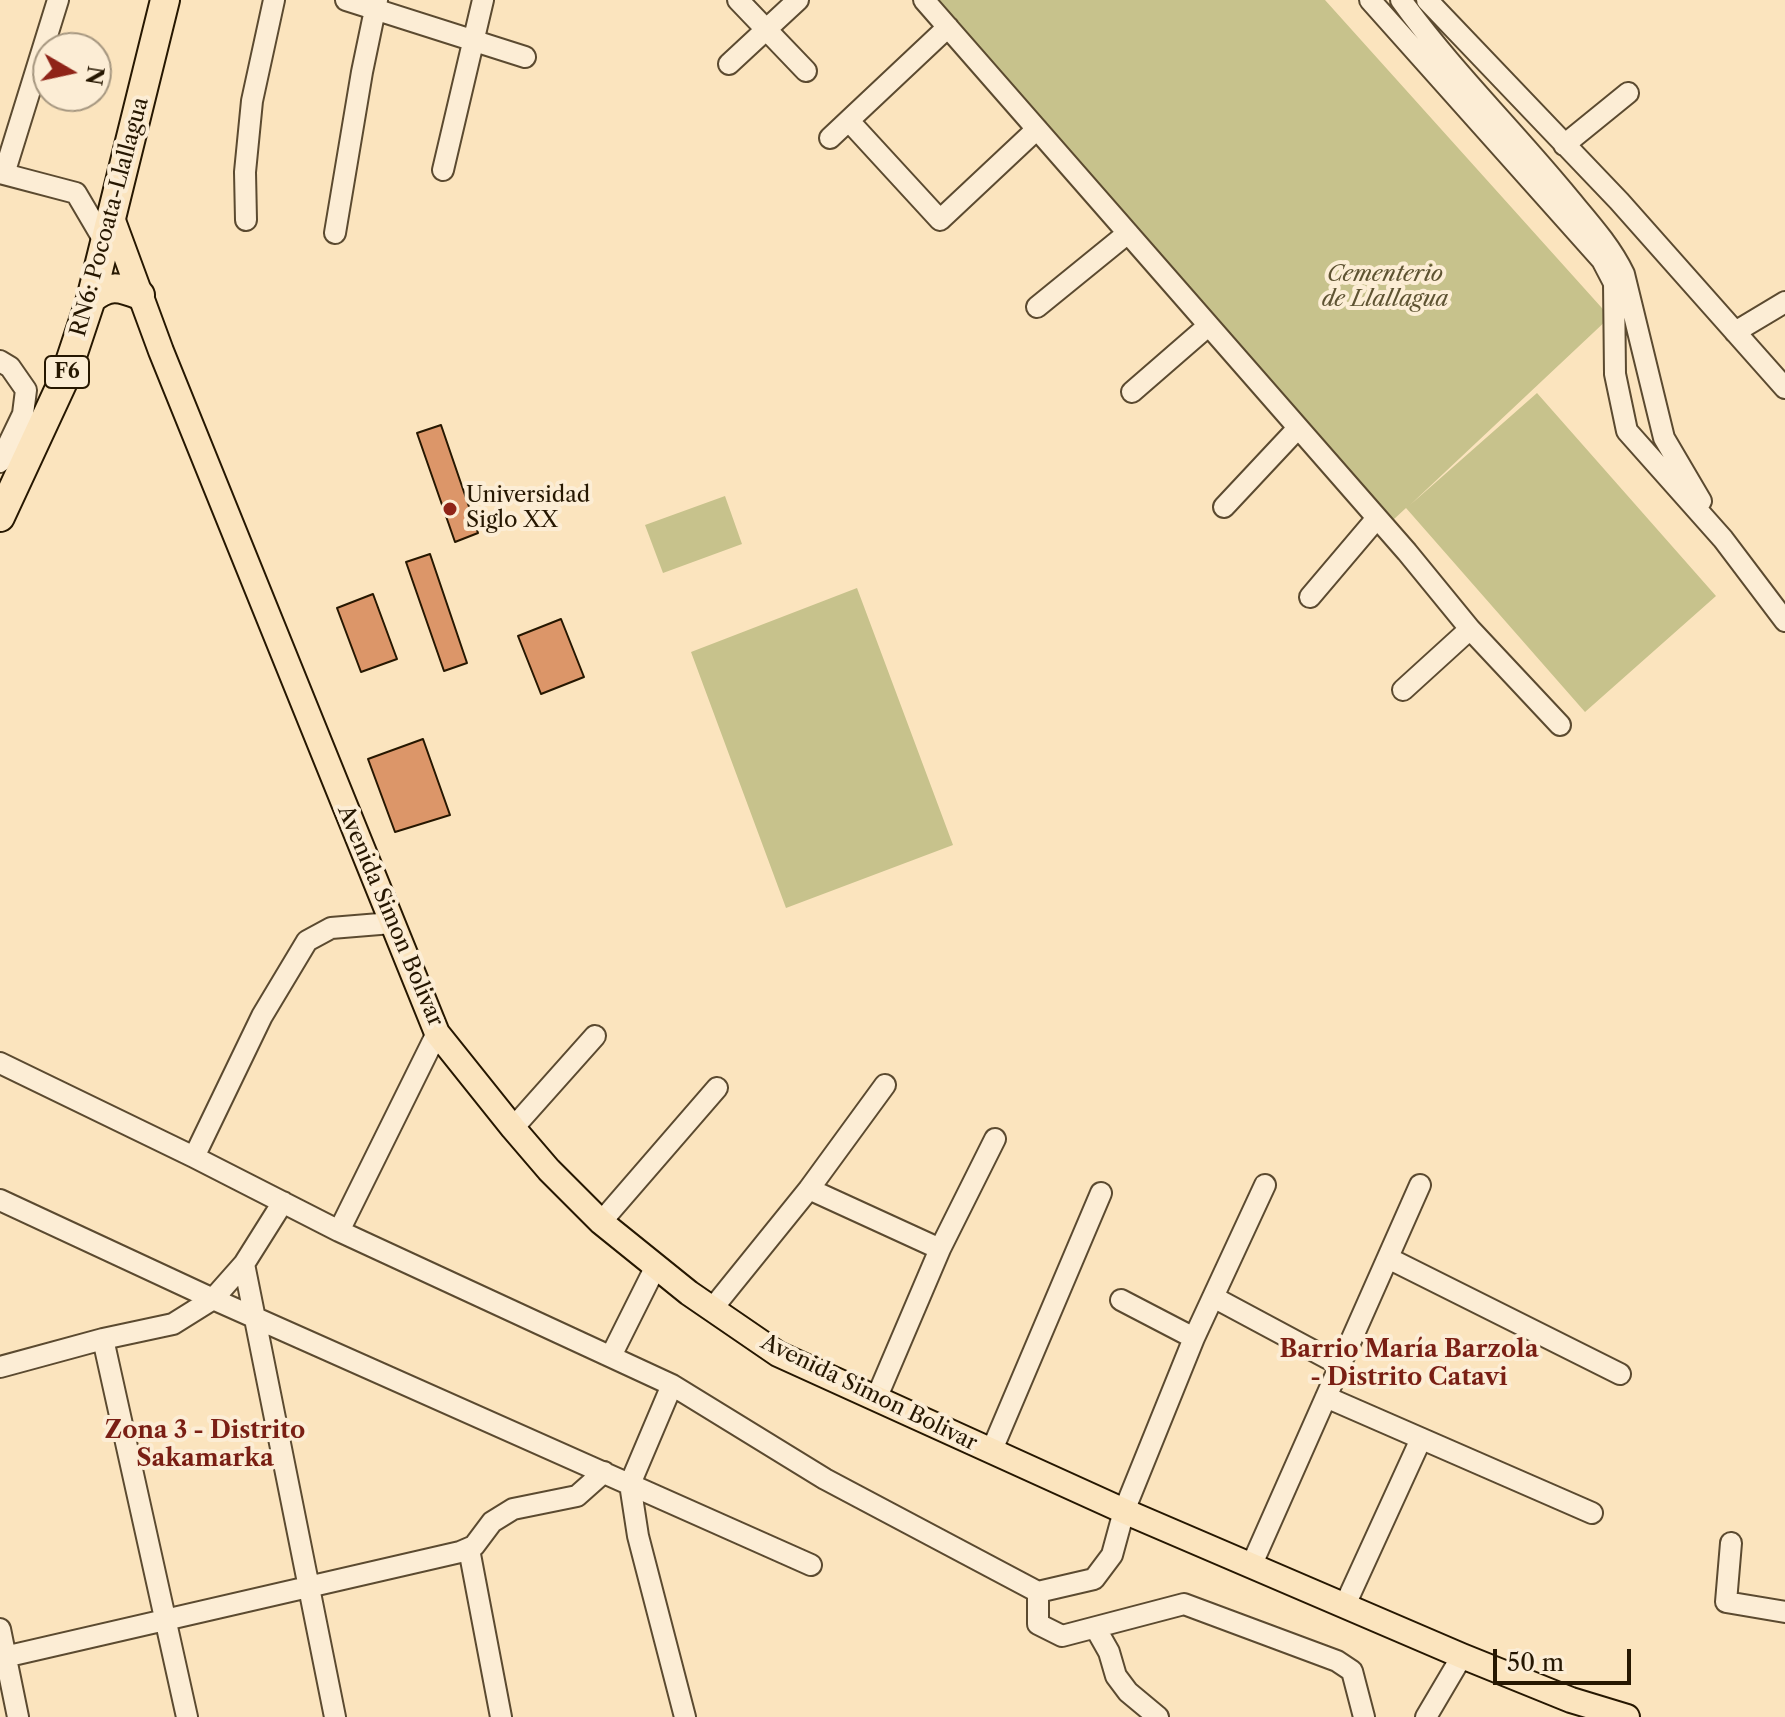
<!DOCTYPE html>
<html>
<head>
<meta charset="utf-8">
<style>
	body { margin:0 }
	#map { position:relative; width:1785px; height:1717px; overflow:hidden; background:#fbe4be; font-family:"Libre Caslon Text",serif }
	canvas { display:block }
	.north { position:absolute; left:32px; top:32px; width:80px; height:80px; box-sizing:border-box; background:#fcedd5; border:2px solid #a69780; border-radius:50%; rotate:99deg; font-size:22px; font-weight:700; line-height:32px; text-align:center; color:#261701 }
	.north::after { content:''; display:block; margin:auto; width:28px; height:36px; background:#8f2418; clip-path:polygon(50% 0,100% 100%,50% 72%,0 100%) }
	.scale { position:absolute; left:1493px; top:1649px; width:138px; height:36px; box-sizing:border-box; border:4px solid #261701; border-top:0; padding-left:10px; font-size:24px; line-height:28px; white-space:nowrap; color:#261701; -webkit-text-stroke:6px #fcedd5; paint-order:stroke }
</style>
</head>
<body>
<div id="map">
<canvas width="1785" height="1717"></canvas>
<div class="north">N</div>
<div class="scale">50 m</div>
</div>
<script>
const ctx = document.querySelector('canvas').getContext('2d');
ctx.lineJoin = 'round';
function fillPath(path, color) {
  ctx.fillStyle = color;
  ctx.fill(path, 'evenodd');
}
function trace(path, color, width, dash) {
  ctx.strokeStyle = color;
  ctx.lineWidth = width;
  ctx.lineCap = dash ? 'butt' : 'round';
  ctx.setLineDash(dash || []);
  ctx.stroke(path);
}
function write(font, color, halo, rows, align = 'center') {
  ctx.font = font + ' "Libre Caslon Text",serif';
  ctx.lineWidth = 8;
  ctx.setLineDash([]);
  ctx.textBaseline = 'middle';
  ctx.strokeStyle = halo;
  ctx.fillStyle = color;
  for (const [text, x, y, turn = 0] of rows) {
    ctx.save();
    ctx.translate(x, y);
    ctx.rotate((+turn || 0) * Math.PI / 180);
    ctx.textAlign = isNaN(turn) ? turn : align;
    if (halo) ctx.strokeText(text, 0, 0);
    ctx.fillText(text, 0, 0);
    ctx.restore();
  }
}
fillPath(new Path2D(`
	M937,0H1325L1610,317L1410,505L1537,393L1716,596L1585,712L1406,508L1393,520Z
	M725,496L742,544L663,573L645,525Z
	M857,588L953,845L786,908L691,652Z`), '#c7c28c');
const building = new Path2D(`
	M441,425L478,533L455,542L417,433Z
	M430,554L467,663L444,671L406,562Z
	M373,594L397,659L361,672L337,608Z
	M561,619L584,677L541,694L518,636Z
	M423,739L450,815L395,832L368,759Z`);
fillPath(building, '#dc9669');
trace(building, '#261701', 2);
const minor = new Path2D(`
	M346,0L525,57
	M738,0L806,71
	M924,0L1407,552L1470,629L1560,725
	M1370,0L1602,260L1614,283L1615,374L1627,431L1723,539L1785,621
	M1401,0C1450,68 1510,127 1563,191C1585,218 1609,243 1624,274L1664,438L1701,501
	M1427,0L1619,201L1785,388
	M729,64L798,0
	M849,121L940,220L1037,129
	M830,138L948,27
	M1564,145L1628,93
	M443,170L483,0
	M0,173L76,193L106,244
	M4,174L58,0
	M246,220L245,172L252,101L274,0
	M335,233L362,72L377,0
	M1037,307L1128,233
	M1735,332L1785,302
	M0,361L10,367L26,390L23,414L0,462
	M1132,392L1208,326
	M1224,507L1298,428
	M1310,597L1377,518
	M1403,690L1470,629
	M0,1063L194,1157L339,1231L672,1385L825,1479L1038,1592L1094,1579L1112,1555L1124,1511L1194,1338L1265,1185
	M513,1128L595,1036
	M194,1157L262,1016L307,941L331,928L392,923
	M809,1189L940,1249
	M0,1200L213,1299L811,1565
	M601,1222L717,1088
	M339,1231L437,1033
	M1388,1258L1620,1374
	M244,1264L335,1717
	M1215,1298L1340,1365
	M1121,1300L1194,1338
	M712,1309L809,1189L885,1085
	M103,1339L187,1717
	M611,1356L655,1268
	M0,1367L103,1339L173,1324L213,1299L244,1264L283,1202
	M672,1385L630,1484L638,1536L685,1717
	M1326,1397L1592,1513
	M876,1399L940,1249L995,1139
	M991,1452L1101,1193
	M1731,1543L1726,1602L1785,1612
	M469,1549L501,1717
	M1252,1564L1420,1185
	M1038,1592V1624L1062,1636L1184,1604L1337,1661L1352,1671L1364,1717
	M1345,1605L1421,1439
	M0,1629L18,1717
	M1096,1629L1109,1652L1116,1676L1128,1692L1158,1717
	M0,1658L460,1552L474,1546L492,1522L513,1509L577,1496L604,1472
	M1426,1717L1462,1656`);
const major = new Path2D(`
	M112,218L161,351L437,1033L513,1128L549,1170L601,1222L689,1293L778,1354L1124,1511L1462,1656L1571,1700L1627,1717`);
const highway = new Path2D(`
	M91,299C109,284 119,287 140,295
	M0,517L65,377L91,299L165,0`);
trace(minor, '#5b4a30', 24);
trace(major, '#261701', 28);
trace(highway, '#261701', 32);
trace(minor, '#fcedd5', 20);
trace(major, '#fbe4be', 24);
trace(highway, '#fbe4be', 28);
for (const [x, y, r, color] of [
	[450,509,8,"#8f2418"]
]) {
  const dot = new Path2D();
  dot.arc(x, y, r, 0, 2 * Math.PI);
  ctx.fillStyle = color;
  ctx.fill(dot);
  trace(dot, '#fcedd5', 3);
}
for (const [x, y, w] of [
	[67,372,44]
]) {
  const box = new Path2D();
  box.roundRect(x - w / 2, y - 16, w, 32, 6);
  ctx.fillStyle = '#fcedd5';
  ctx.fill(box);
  trace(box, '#261701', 2);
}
write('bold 20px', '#261701', null, [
	["F6",67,372]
]);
write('22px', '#261701', '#fcedd5', [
	["RN6: Pocoata-Llallagua",110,217,-75],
	["Avenida Simon Bolivar",390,916,67],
	["Avenida Simon Bolivar",869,1393,26]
]);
write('italic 22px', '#5e5332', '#fcedd5', [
	["Cementerio",1385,275],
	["de Llallagua",1385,300]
]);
write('22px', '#261701', '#fcedd5', [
	["Universidad",466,496],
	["Siglo XX",466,521]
], 'left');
write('bold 24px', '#7a1f14', '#fcedd5', [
	["Barrio María Barzola",1409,1350],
	["- Distrito Catavi",1409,1378],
	["Zona 3 - Distrito",205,1431],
	["Sakamarka",205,1459]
]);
</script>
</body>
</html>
